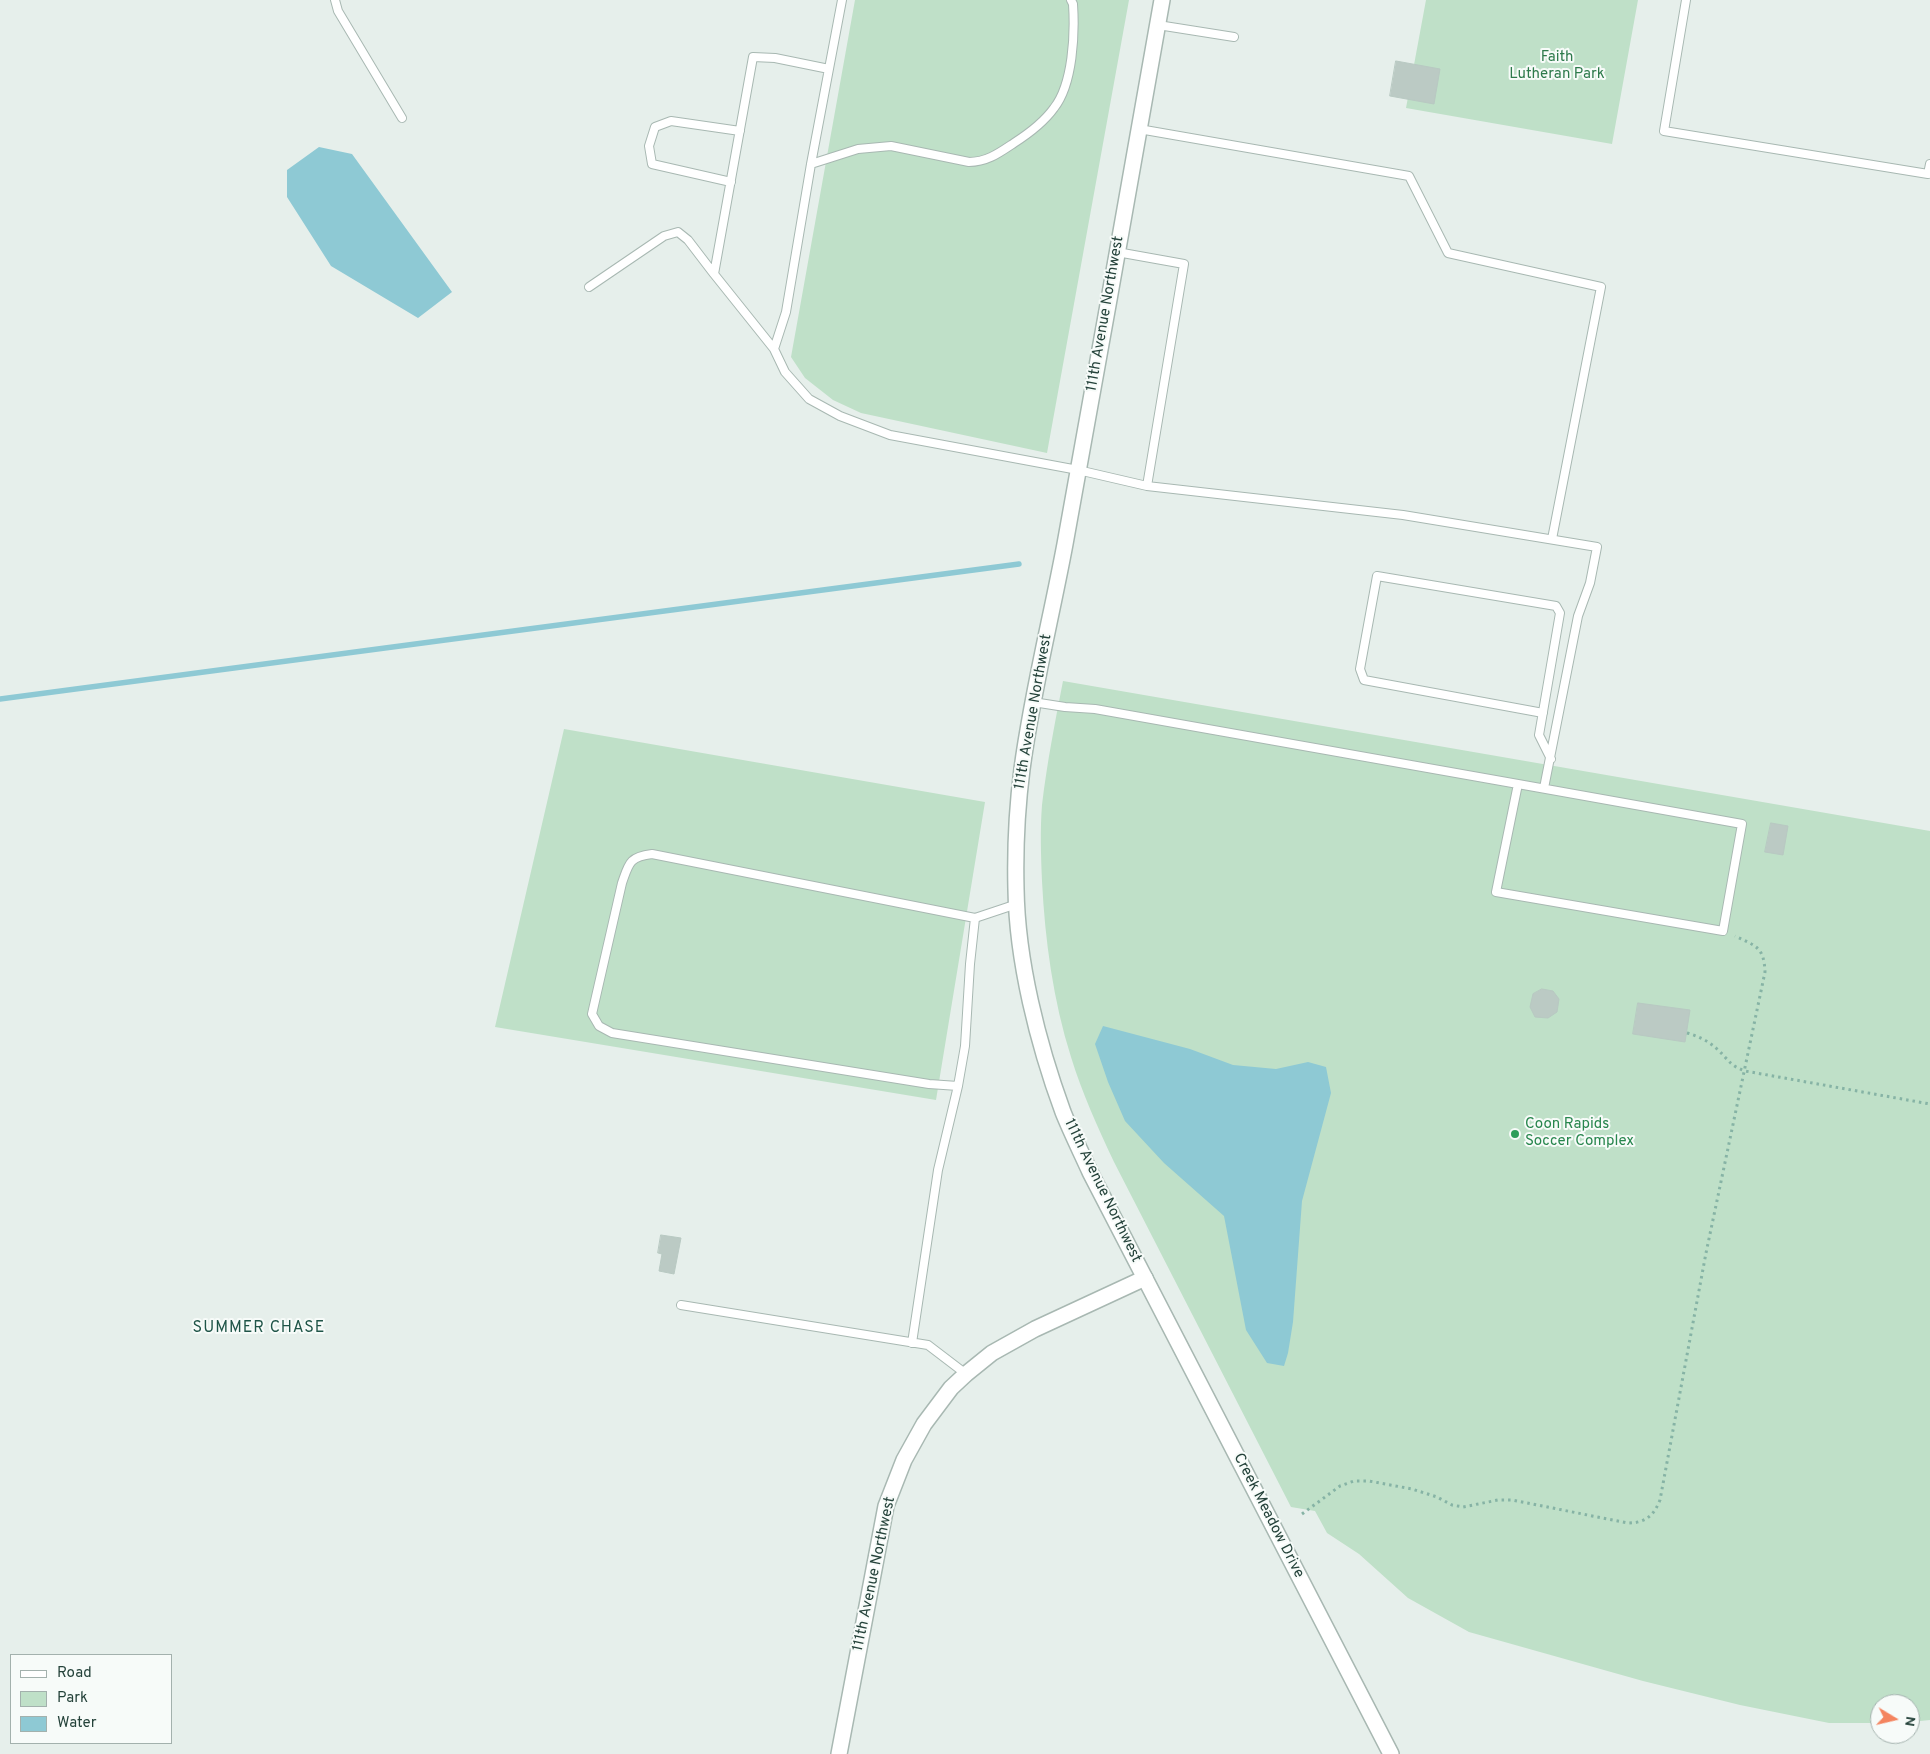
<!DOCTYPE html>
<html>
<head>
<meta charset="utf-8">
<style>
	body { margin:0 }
	#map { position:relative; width:1930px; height:1754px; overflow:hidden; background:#e6efeb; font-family:Overpass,sans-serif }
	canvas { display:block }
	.legend { position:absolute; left:10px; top:1654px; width:162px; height:90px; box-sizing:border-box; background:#f7fbf9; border:1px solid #a3b1ad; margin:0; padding:6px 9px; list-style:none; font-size:15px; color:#24423a }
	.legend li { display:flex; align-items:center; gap:10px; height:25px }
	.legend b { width:25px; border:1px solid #a3b1ad }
	.north { position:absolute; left:1870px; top:1694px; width:50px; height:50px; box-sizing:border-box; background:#f7fbf9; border:1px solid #a3b1ad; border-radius:50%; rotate:99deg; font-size:14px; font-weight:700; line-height:20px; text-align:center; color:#24423a }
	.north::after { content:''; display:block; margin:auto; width:18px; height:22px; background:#f4845f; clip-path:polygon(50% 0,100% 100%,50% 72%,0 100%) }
</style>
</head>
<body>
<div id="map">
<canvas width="1930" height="1754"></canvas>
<ul class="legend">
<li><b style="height:6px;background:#fff"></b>Road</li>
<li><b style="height:14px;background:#bfe0c8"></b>Park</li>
<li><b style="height:14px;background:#8ec9d4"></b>Water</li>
</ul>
<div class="north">N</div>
</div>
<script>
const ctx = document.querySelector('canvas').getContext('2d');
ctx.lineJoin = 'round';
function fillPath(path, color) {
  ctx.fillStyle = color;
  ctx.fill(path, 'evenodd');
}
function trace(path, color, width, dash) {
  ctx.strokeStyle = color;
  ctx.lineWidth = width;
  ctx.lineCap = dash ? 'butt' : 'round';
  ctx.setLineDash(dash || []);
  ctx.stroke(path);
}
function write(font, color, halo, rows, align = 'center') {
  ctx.font = font + ' Overpass,sans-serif';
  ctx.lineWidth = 4;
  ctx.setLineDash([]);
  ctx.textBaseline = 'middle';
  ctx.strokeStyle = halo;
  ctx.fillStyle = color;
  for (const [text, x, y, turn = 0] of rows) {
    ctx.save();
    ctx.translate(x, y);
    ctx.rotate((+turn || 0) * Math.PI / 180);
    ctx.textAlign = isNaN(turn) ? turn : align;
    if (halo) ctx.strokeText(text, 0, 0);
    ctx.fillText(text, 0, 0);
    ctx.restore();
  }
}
fillPath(new Path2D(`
	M855,0H1129L1047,453L861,413L833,400L805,378L791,357Z
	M1426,0H1638L1612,144L1406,108Z
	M1063,681L1930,831V1720L1910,1722V1704H1880V1723H1829L1740,1705L1643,1681L1469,1632L1408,1598L1359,1554L1327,1533L1315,1511L1291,1507L1114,1162C1098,1128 1082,1093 1071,1057C1053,1000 1045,940 1042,881C1041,856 1040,830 1042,805C1047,763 1055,722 1063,681Z
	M564,729L985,802L936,1100L495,1027Z`), '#bfe0c8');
fillPath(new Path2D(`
	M319,147L352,154L452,292L418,318L331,266L287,197V170Z
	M1103,1026L1190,1049L1233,1065L1276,1069L1308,1062L1326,1067L1331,1093L1302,1201L1293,1322L1288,1353L1284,1366L1267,1363L1246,1330L1224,1216L1164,1163L1125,1121L1108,1082L1095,1044Z`), '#8ec9d4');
trace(new Path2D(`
	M0,699L1019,564`), '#8ec9d4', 5.5);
const building = new Path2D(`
	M1396,61L1440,69L1434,104L1390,96Z
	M1771,823L1788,826L1783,855L1765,852Z
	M1542,989L1553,991L1559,999L1557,1012L1548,1018L1535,1017L1530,1007L1533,994Z
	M1638,1003L1690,1010L1685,1042L1633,1034Z
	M661,1235L681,1238L674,1274L659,1271L662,1254L658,1253Z`);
fillPath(building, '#bbcac4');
trace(building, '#b8c9c2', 1);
const service = new Path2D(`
	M335,0L338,11L402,118
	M842,0L811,164L786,312L774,349L785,372L809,399L840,416L890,435L1078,470L1147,486L1403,515L1597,547L1590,583L1578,616L1544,788
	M1686,0L1664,131L1928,174L1930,164
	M1158,25L1234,37
	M1139,129L1409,176L1448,253L1601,287L1552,539
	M811,164L858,149L891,146L969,162C987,162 999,153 1014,143C1028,134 1044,122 1054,108C1073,84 1075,34 1073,4L1071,0
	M731,182L652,164L649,146L655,127L671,121L740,131
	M1117,252L1184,264L1147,486
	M589,287L664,236L678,232L688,240L714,274
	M774,349L714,274L753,57L775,58L829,69
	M1033,702L1065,707L1095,709L1518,784
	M1543,713L1364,680L1360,669L1377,576L1556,606L1560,613L1539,735L1551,759
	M1518,784L1742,824L1723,931L1496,892Z
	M958,1086L929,1084L612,1033L599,1026L592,1014L622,883C629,863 629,857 652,854L975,918
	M681,1305L928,1345L966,1374
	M912,1343L938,1170L958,1086L965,1046L970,964L975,918L1017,904`);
const minor = new Path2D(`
	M839,1754L886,1506L904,1460L924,1424L951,1388L966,1374L992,1353L1035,1329L1145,1278`);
const tertiary = new Path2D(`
	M1162,0C1130,181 1098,363 1065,544C1051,619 1032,693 1022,769C1017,808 1015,849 1016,889C1017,961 1038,1044 1063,1112C1071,1132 1081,1152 1090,1172L1391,1754`);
trace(service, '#a8b8b2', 10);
trace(minor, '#a8b8b2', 18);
trace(tertiary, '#a8b8b2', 18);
trace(new Path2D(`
	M1687,1033C1698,1036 1709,1041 1718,1050C1729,1060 1729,1065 1745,1071L1930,1104
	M1302,1514L1340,1486L1354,1481H1369L1412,1489L1437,1497L1452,1505L1463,1507L1498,1500H1512L1628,1523C1646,1523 1654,1515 1660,1500L1706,1253L1765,972C1764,947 1756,946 1735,936`), '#86b3a5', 3, [2.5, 4]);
trace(service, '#fff', 8);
trace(minor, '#fff', 15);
trace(tertiary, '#fff', 15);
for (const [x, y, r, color] of [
	[1515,1134,5,"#2e9e5b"]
]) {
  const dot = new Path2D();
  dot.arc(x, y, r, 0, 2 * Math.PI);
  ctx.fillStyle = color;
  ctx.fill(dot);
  trace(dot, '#f7fbf9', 2);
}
write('15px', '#2d7a4b', '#f7fbf9', [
	["Faith",1557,58],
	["Lutheran Park",1557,75]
]);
write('15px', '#24423a', '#f7fbf9', [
	["111th Avenue Northwest",1106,314,-80],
	["111th Avenue Northwest",1034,712,-80],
	["111th Avenue Northwest",1102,1191,64],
	["Creek Meadow Drive",1268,1516,63],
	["111th Avenue Northwest",875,1574,-78]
]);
write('15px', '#27864d', '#f7fbf9', [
	["Coon Rapids",1525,1125],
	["Soccer Complex",1525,1142]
], 'left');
ctx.letterSpacing = '1px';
write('16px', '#1f5548', '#f7fbf9', [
	["SUMMER CHASE",259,1329]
]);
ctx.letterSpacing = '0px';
</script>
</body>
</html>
